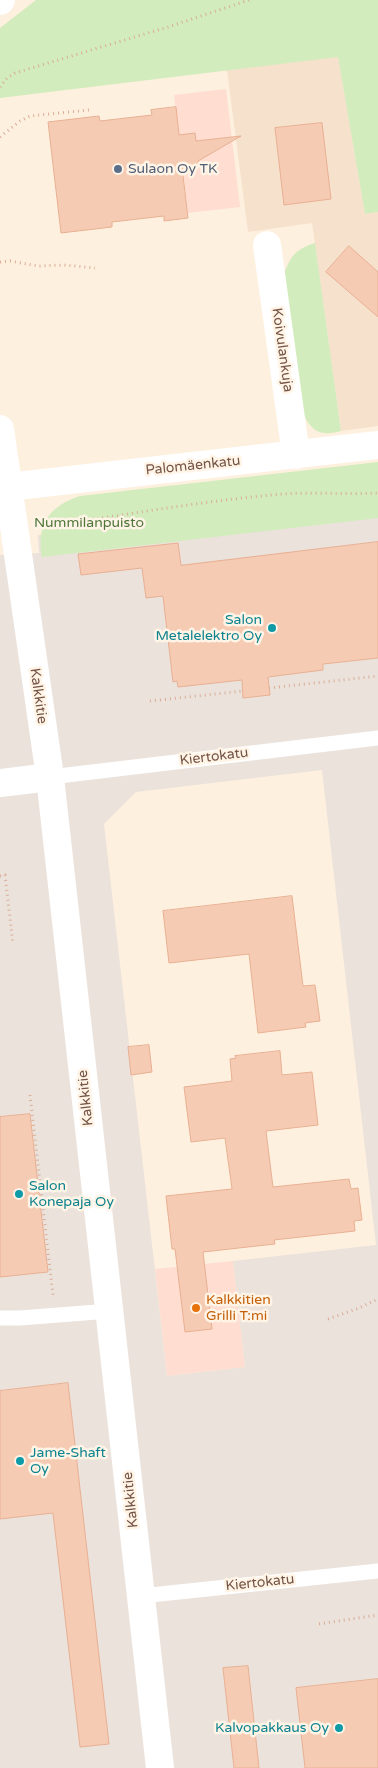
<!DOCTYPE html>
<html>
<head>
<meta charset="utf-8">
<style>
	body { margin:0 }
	canvas { display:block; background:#fef0de }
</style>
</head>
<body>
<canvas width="378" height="1768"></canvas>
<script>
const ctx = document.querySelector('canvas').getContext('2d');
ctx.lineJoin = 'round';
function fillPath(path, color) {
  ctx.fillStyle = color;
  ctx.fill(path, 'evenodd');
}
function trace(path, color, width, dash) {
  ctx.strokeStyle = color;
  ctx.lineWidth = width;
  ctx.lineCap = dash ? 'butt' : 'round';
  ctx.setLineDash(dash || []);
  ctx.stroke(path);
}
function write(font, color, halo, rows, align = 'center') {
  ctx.font = font + ' "Varela Round",sans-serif';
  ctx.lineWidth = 5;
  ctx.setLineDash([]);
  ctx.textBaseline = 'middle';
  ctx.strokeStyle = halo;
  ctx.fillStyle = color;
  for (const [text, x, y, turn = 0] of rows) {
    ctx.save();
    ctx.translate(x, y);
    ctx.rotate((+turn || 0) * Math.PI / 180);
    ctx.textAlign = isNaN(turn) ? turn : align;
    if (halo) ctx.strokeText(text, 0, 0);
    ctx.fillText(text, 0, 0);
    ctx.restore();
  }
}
fillPath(new Path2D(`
	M338,56L365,214L378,212V426L341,431L312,223L248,232L227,70Z`), '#f6e1cc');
fillPath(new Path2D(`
	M226,89L240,207L188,213L174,95Z
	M233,1261L245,1367L167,1376L155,1269Z`), '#ffddd1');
fillPath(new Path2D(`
	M378,503V1768H0V555L39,553L38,535L151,521ZM322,770L376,1245L233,1261L245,1367L167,1376L104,824L136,792Z`), '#ebe2db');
fillPath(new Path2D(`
	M36,0H378V212L365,214L338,57L0,98V28Z
	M315,243L341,431C336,432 330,434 325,433C311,433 304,416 299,405L283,276C291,256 294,250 315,243Z
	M378,462V518L42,557C36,525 49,506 80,496Z`), '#d2ecbd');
const building = new Path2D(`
	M176,107L179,135L195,133L196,141L241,136L198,161L199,165L182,167L188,218L164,221V216L112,222V227L61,233L48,122L99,116L100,121L152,115L151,110Z
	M322,123L331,199L284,205L275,128Z
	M349,246L378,272V317L326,272Z
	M378,542V658L323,664V670L268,677L270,695L243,698L242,680L178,687L177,681L173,682L163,596L146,598L142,568L81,575L78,554L178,543L181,565Z
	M292,896L303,986L315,985L320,1021L305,1023L306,1027L258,1033L249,954L169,963L163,911Z
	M149,1045L152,1072L131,1075L128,1047Z
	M280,1051L282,1075L312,1072L318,1125L266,1131L273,1187L349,1179L351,1189L358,1188L362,1220L354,1221L355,1231L274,1240L275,1244L203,1252L212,1329L185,1332L175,1249H172L166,1196L232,1189L225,1138L191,1142L184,1087L232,1081L230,1059L236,1058L235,1056Z
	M30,1114L48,1272L0,1277V1117Z
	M68,1383L109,1744L80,1747L53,1513L0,1519V1391Z
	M248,1666L259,1768H234L223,1668Z
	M378,1679V1768H305L296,1688Z`);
fillPath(building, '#f5cbb4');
trace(building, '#e9b093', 1);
trace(new Path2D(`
	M0,87L7,78L15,73L168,27L249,0
	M0,137L20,121L30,116L89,110
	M0,262L10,261L38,266L64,265L95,268
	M43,527C119,516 195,502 272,495C307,491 343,495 378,493
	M269,688L378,676
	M150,701L243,691
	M0,876L5,875L13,944
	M30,1095L53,1295
	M328,1319L359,1308L378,1299
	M319,1624L378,1615`), '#d9ae98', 3, [1, 4]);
trace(new Path2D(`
	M50,777L378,738
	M0,1318H20L110,1311
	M141,1596L378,1571`), '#fff', 15);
trace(new Path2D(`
	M267,245L296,455
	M8,487L378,445
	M0,783L50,777`), '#fff', 28);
trace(new Path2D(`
	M0,1L1,0
	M0,429L50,777L160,1768`), '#fff', 28);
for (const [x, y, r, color] of [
	[118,169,5,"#5c6f8a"],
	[272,628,5,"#0f9aa8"],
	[19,1194,5,"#0f9aa8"],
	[196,1308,5,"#e8710a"],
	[20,1461,5,"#0f9aa8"],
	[339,1728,5,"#0f9aa8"]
]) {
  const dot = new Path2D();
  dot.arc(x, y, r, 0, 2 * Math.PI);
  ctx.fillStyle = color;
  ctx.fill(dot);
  trace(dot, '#fff4e6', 2);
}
write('14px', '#4e5e75', '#fff4e6', [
	["Sulaon Oy TK",128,169]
], 'left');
write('14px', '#755445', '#fff4e6', [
	["Koivulankuja",282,350,82],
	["Palomäenkatu",193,466,-6],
	["Kalkkitie",38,696,82],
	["Kiertokatu",214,757,-7],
	["Kalkkitie",86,1098,-96],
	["Kalkkitie",131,1500,-96],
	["Kiertokatu",260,1583,-6]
]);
write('14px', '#4f763a', '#fff4e6', [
	["Nummilanpuisto",89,523]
]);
write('14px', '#0d838f', '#fff4e6', [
	["Salon",262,620],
	["Metalelektro Oy",262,636],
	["Salon",29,1186,"left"],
	["Konepaja Oy",29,1202,"left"],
	["Jame-Shaft",30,1453,"left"],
	["Oy",30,1469,"left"],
	["Kalvopakkaus Oy",329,1728]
], 'right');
write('14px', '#c56008', '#fff4e6', [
	["Kalkkitien",206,1300],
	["Grilli T:mi",206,1316]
], 'left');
</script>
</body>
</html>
